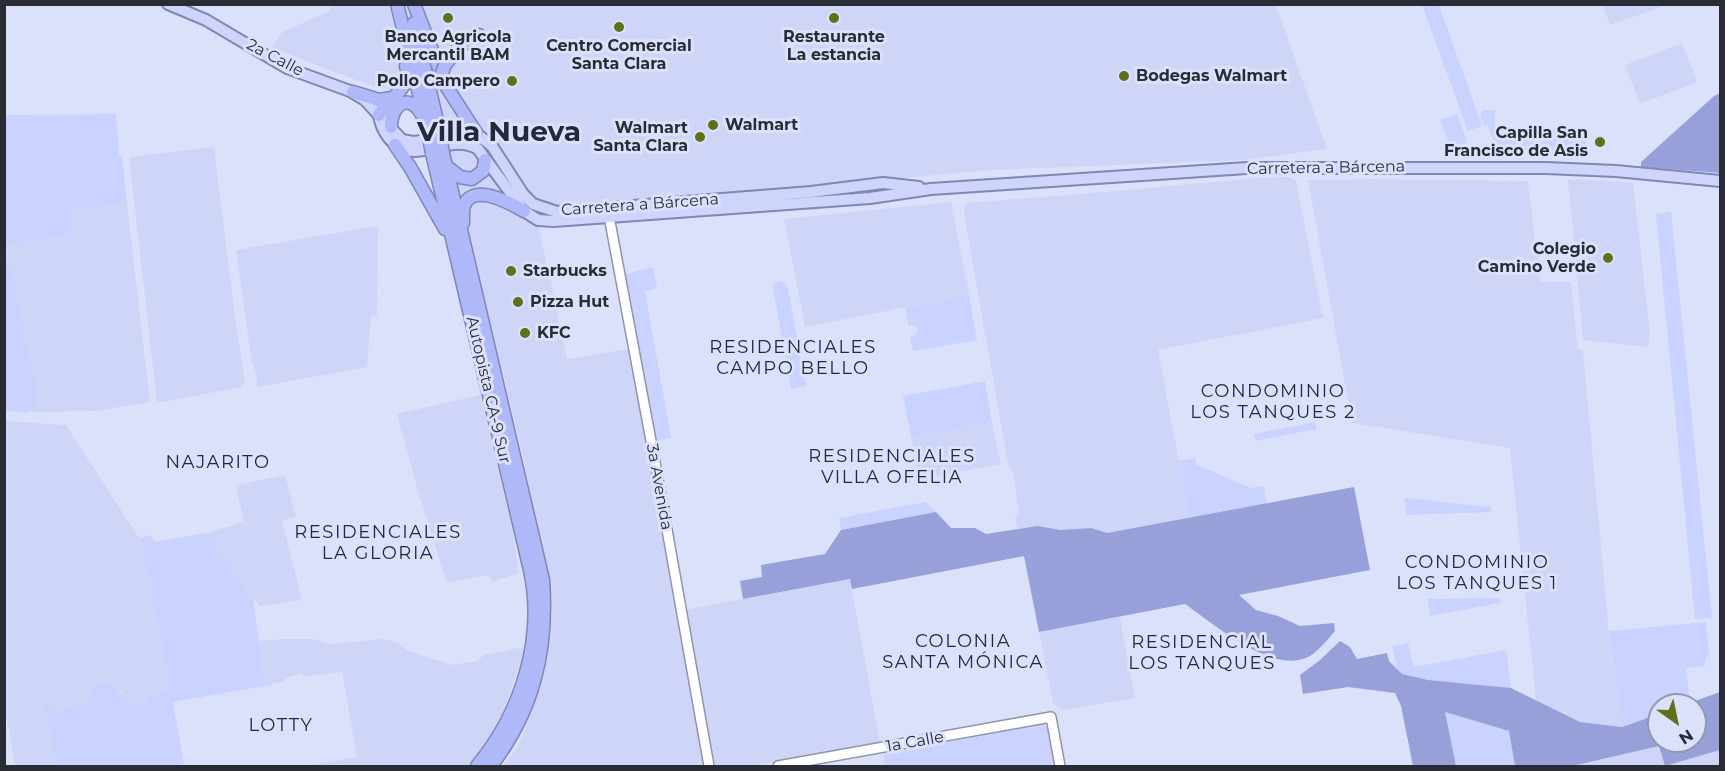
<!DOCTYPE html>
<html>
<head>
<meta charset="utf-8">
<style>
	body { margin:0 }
	#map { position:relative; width:1725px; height:771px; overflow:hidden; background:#dce1fb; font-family:Montserrat,sans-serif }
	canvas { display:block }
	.frame { position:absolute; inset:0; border:6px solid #292b35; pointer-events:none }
	.north { position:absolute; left:1647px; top:693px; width:60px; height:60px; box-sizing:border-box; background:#dce1fb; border:2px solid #9498ac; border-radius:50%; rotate:147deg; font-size:16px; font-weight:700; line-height:24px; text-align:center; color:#292b35 }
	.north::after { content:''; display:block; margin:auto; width:21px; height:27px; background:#5f6f1b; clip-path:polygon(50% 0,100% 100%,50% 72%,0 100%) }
</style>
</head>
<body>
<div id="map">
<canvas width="1725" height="771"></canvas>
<div class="frame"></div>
<div class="north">N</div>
</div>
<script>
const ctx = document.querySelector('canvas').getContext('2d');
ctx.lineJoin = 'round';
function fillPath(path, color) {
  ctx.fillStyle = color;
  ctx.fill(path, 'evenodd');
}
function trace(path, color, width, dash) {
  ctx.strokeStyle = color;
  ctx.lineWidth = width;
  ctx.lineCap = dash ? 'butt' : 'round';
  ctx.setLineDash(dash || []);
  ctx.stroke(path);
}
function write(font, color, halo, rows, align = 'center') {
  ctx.font = font + ' Montserrat,sans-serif';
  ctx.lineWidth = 6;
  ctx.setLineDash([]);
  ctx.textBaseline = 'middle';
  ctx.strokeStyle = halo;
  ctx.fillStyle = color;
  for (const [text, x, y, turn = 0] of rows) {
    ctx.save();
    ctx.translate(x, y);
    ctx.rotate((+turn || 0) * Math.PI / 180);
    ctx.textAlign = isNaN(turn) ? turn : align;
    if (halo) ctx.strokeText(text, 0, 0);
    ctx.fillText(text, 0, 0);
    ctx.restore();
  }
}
fillPath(new Path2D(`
	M329,5H389L405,69L398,86L392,90L376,87L323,68L272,47L282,32L330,11Z
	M402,5H1276L1327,149L1241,160L991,170L560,209L533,200L567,359L629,349L706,766H503L519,745L543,681L547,659L550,608L548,586L523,456L502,370L487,372Z
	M1608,5V4L1667,5L1610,25L1603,6Z
	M1682,43L1697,82L1640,104L1625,65Z
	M214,147L235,316L245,382L241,387L157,403L129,157Z
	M1290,177L1296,181L1323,318L1158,350L1190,519L1107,533L1091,528L1060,530L1038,526L1018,529L1015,515L1019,514L1014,475L1008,464L964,214L966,203L1130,190L1255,178Z
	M1374,179L1528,181L1540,282H1571L1578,349L1583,350L1609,634L1622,727L1580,722L1536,702L1510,448L1352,423L1308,180Z
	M1580,179L1633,183L1650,334L1648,347L1583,340L1568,180Z
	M951,202L969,295L805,327L784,219Z
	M127,203L150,402L95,411L31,412L34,409L8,262H5V246L73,234V209Z
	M378,226L377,316H371L367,367L258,387L256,380L258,379L256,373L252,363L236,250Z
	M480,395L512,528L519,573L492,582L489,575L447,583L418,491L397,414Z
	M4,421L66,425L137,535L141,538L171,691L155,693L147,700L137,703L126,699L121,691L95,686L90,690L93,703L51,711L49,701L46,712L56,766H15L5,707V683L6,682L4,674Z
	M992,423L1001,464L919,479L911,437Z
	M285,475L296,517L282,521L302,600L259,606L234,574L206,533L244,522L236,485Z
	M850,579L880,743L750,766H715L685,610Z
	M1120,617L1135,698L1063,710L1053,703L1039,632Z
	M283,639H313L331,644L383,639L398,643L408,651L452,665L477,661L484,655L523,647L521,661L504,709L489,739L479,754L467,766H304L357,757L342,672L303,677L302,674L285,678V681L265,686L259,641Z
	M1659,745L1666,766L1720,750V766H1572Z`), '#cfd5f6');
fillPath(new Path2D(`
	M1422,5H1439L1482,126L1468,131Z
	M1483,110H1495V128L1587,129L1586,151L1557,150L1497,152L1488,125L1484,126L1480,114Z
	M116,114L119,156H122L127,203L73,209V234L5,246V115Z
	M1457,114L1467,143L1451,147L1440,120Z
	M1671,212L1712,618L1695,619L1656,214Z
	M4,262H9L38,398L37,406L28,412L5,411Z
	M653,267L657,288L645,291L671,438L656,441L624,274Z
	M779,281L783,282L788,288L806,386L791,389L773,288L774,283Z
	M969,295L977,340L913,351L910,337L916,335L918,330L914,325H908L905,308Z
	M985,381L992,423L911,437L903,396Z
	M1315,422L1317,429L1255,441L1254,434Z
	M1195,458L1197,465L1251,488L1264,486L1267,504L1190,519L1179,461Z
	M1405,498L1491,507L1492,512L1406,515Z
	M925,502L936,512L841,530L839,518Z
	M206,533L253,599L265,686L173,702L184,764L172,766H56L46,712C46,707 44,703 49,701L52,711L92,703L90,689C115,673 119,700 136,703C146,704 149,696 156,693C160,692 167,692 171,691L141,538L150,535L155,542Z
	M1500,598V603L1430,616L1428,599Z
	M1706,622L1709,655L1705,660V666L1686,668L1690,703L1684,705H1659V714L1622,727L1609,631Z
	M1408,643L1414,667L1506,650L1511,688L1428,680L1402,674L1397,668L1392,646Z
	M1445,712L1509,731L1515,766H1456Z
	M1042,724L1049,728L1056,766H885L883,755Z`), '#cad2ff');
fillPath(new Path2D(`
	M1720,93V173L1641,167V162L1714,96Z
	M1354,487L1370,570L1239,595L1256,610L1278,616L1300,626L1334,623L1335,631C1328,639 1321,648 1313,654C1277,680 1213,623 1185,604L1039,632L1024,556L852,589L850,579L743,599L740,581L762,577L761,565L825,554L841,530L936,512L951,528H975L986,534L1038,526L1060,530L1091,528L1107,533Z
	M1340,641L1350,647L1357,659L1387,653L1389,661L1402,674L1428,680L1511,688L1580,722L1622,727L1659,714V741H1695V705H1684L1720,692V750L1665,766L1659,746L1572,766H1515L1509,731L1445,712L1456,766H1413L1401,706L1395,693L1348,687L1303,694L1300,675L1320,660Z`), '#97a0d9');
const secondary = new Path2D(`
	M608,211L655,462L709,766
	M778,766L1051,717L1060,766`);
const primary = new Path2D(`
	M168,4L206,20L287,68L350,91L365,100L402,140L413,142L421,141L457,132L477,134L492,146L523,194L533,204L557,212L811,192L883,183L919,187
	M379,115C380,124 383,130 388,137C414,171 448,130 478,149L524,211L538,220L554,221L870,198L931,189L1247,168H1546L1616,171L1720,181`);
const highway = new Path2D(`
	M397,4L427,127
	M414,4L446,86L477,134
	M414,23L438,125
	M445,65L459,47L479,35
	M353,92L379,100L392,98
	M379,115C389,98 412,88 406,66
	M391,127C391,104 409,92 422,115
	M395,145L410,167L445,229
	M432,153L530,570C545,639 521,713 477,766
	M443,153L543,580C548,650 534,710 491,766
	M446,166L460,177L472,179L483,171L485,160
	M463,223C463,219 463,213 463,209C470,180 510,203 524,211`);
trace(secondary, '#8f94ac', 12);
trace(primary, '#8087b4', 14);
trace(highway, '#8087b4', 15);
trace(secondary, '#fff', 9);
trace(primary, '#cfd4fb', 10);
trace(highway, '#afb8f8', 12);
const highwayBridge = new Path2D(`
	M438,84L445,65
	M438,125L443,153
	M427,127L432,153`);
trace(highwayBridge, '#8087b4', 15, []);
trace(highwayBridge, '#afb8f8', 12);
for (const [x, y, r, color] of [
	[448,18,6,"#5f6f1b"],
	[834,18,6,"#5f6f1b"],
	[619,27,6,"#5f6f1b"],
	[1124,76,6,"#5f6f1b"],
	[512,81,6,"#5f6f1b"],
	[713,125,6,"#5f6f1b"],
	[700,137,6,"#5f6f1b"],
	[1600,142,6,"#5f6f1b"],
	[1608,258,6,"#5f6f1b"],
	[511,271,6,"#5f6f1b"],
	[518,302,6,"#5f6f1b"],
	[525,333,6,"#5f6f1b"]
]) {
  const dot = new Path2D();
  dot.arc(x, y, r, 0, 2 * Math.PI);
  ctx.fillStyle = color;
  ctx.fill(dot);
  trace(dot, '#dce1fb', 2);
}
write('bold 16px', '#292b35', '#dce1fb', [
	["Banco Agricola",448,37,"center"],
	["Mercantil BAM",448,55,"center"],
	["Restaurante",834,37,"center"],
	["La estancia",834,55,"center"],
	["Centro Comercial",619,46,"center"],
	["Santa Clara",619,64,"center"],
	["Bodegas Walmart",1136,76],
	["Pollo Campero",500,81,"right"],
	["Walmart",725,125],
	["Walmart",688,128,"right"],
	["Santa Clara",688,146,"right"],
	["Capilla San",1588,133,"right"],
	["Francisco de Asis",1588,151,"right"],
	["Colegio",1596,249,"right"],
	["Camino Verde",1596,267,"right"],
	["Starbucks",523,271],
	["Pizza Hut",530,302],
	["KFC",537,333]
], 'left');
write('16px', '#292b35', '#dce1fb', [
	["2a Calle",275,58,28],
	["Carretera a Bárcena",1326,168,-1],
	["Carretera a Bárcena",640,205,-4],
	["Autopista CA-9 Sur",488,390,77],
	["3a Avenida",659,487,80],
	["1a Calle",915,742,-10]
]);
ctx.letterSpacing = '1.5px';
write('18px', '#25273b', '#dce1fb', [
	["RESIDENCIALES",793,348],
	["CAMPO BELLO",793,369],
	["CONDOMINIO",1273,392],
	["LOS TANQUES 2",1273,413],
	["RESIDENCIALES",892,457],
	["VILLA OFELIA",892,478],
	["NAJARITO",218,463],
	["RESIDENCIALES",378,533],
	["LA GLORIA",378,554],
	["CONDOMINIO",1477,563],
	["LOS TANQUES 1",1477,584],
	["COLONIA",963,642],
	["SANTA MÓNICA",963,663],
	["RESIDENCIAL",1202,643],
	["LOS TANQUES",1202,664],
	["LOTTY",281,726]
]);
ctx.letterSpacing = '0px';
write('bold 28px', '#25273b', '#dce1fb', [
	["Villa Nueva",499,133]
]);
</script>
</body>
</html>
